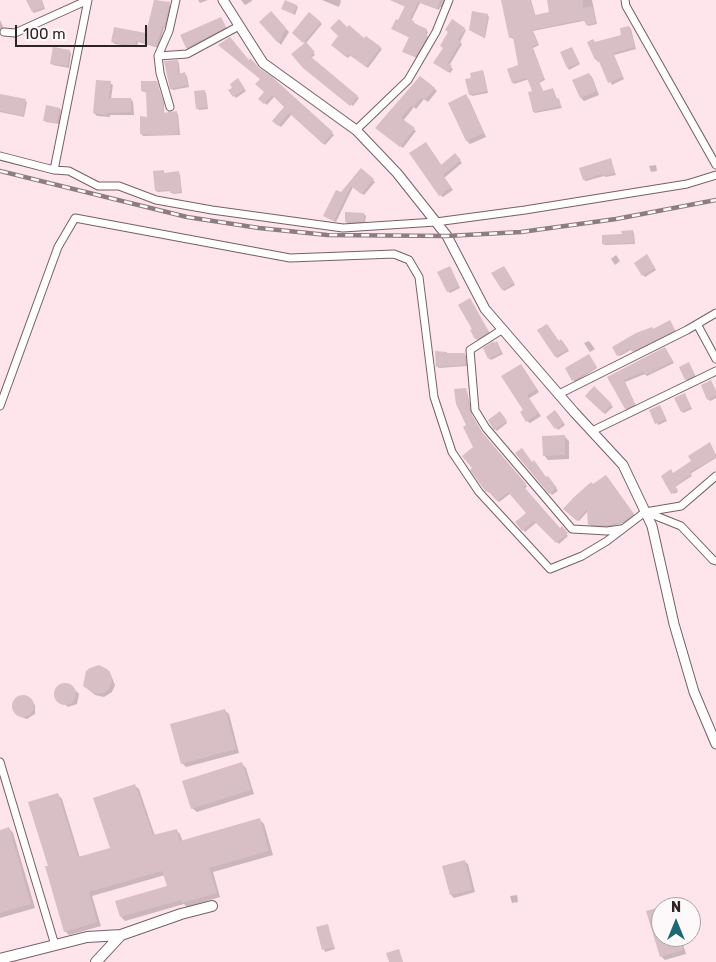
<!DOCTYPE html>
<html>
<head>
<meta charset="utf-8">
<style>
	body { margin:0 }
	#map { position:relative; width:716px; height:962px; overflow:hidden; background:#fee4eb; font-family:Rubik,sans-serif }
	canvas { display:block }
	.north { position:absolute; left:651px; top:897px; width:50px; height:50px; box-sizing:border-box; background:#fdf8f9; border:1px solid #aaa3a5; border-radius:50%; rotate:0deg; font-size:14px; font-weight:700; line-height:20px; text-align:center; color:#2d2426 }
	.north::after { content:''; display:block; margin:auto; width:18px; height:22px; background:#1e6874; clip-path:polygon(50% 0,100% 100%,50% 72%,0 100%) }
	.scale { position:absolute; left:15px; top:25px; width:132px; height:22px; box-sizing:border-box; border:2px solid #2d2426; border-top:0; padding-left:6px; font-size:15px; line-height:18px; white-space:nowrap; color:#2d2426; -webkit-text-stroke:4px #fdf8f9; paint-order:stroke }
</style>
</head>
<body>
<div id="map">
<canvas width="716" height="962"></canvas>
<div class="north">N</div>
<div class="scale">100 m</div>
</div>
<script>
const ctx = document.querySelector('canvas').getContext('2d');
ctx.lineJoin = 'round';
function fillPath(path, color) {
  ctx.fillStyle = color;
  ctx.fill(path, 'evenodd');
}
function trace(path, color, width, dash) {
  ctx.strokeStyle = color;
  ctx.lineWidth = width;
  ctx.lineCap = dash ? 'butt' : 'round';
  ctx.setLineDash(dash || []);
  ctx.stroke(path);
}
fillPath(new Path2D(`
	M34,0H42L45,9L34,13L33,12Z
	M155,0L169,4L172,6L167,29L164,28L159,48L138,42L137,47L115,44L112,42L147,34Z
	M198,0H208L200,3Z
	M241,0H252V1L245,5Z
	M322,0H340L341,1L339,7Z
	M390,0H445L442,8L440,7L439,10L420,3L411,21L426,30L428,32L426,36L429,38L417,58L406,53L410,38L395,30L406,7Z
	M503,0H531L536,17L551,13L548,0H592L597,24L588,26L586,22L583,21L533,31L539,45L533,48L545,80L539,83L544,93L558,99L562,108L535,113L534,112V92L529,79L514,84L513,82L520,66L515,39L511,38Z
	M296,6L298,7L295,15L285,10Z
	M271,13L289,32L281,45L261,22Z
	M310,14L322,24L306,43L315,55L311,58L359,98L353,106L304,67L306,44L294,33Z
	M487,15L489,17L485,38L472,31Z
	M221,18L227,29L189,49L187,48L182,35Z
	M0,20L4,29L0,31Z
	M629,27L631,29L636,49L614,55L624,79L612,85L600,61L598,62L596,59L595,43L623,36Z
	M465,29L466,30L460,42L462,44L449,66L453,69L450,73L436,64Z
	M365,40L382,49L368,68L351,55L348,58L332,45Z
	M572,48L580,64L569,70L561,53Z
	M69,51L71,53L69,68L53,65L51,63Z
	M177,61L179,63L180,75L185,74L187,76L189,87L173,90L171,89L165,62Z
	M249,62L270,77L334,135L325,145L292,114L281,127L276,123L286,107L275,96L267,105L262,101L266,92L261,79Z
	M483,72L484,74L488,93L472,96L470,94Z
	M589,74L592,77L599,95L584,101L581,98Z
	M239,82L246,91L236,98L230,91Z
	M110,83L113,85L111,99H131L133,102L134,115H110V117L97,116L94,113Z
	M156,83L164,103V114L176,112L178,114L180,135L143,136L141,134L148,118L147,93L142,91Z
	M434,88L437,91L428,102L424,99L416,109L414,107L403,121L416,131L403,148L377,128Z
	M204,91L206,93L208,109L199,110L197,108Z
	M0,95L25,101L27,102L24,117L0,112Z
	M466,96L469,99L486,137L470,144L467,141L450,103Z
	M60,109L61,110L59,124L46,122L44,120Z
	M426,143L442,166L457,157L462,163L444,178L453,190L443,197L440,195Z
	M610,160L616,175L606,177L604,176L586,181L584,180Z
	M656,165L657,171L651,172L649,166Z
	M361,170L375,182L364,195L353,187L336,222L324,216Z
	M163,171L165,174L179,173L180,175L182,193L173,194L171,191L158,192L156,191Z
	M364,214L366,216L365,223L348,224L346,222Z
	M632,231L634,233L635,244L605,245L603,244Z
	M616,255L620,261L615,265L611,259Z
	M649,258L656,270L645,277L643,275Z
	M451,269L460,288L450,293L448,291Z
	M506,269L515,285L504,291L493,274Z
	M471,302L490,334L478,341L472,330L473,329Z
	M670,321L676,332L635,352L632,349L620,356L618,355L653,330Z
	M589,341L595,349L590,352L584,343Z
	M559,342H563L569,351L557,358L556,357Z
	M498,345L503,354L491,360L489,358Z
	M665,348L674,363L647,376L645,374L625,382L636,406L627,410L608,378Z
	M464,354L466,356L467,366L439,368L437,366L448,355Z
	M590,357L597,368L575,382L566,369Z
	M689,364L696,377L688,381L686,380Z
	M523,368L539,392L528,399L541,416L530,423L527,421L525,410Z
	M711,382L716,391V398L710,401L708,399Z
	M594,388L613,407L605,414L587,396Z
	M466,389L467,391L472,415L483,434L527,486L525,489L560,530L561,528L568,536L559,544L537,522L525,532L517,522L528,513L511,493L499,502L490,492L489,493L484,488L468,426Z
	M686,397L692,409L683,413L676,399Z
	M661,408L667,421L658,425L651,411Z
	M557,413L565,425L558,430L548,417Z
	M501,415L507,423L497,431L495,429Z
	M564,436L569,441V459L548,460L544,455Z
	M711,445L716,455V458L690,474L692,476L675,487L678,492L673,494V474L693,462Z
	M516,454L532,463L546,479H550L558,491L552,495Z
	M608,478L635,516L626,522L609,527L591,526L590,524L588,511L579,521L565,509L593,486Z
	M110,673L115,685L112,692L104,697L95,695L84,686Z
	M65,684L71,686L79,694L77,704L68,707L57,698L56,692L59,687Z
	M18,697H28L31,701L35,705V714L27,719L21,717L17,714L13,708L14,702Z
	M224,710L229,714L239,753L186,767L182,763Z
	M241,763L246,768L254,794L197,812L192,808Z
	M134,785L139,789L155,836L176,830L180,834L183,842L260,820L264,824L273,855L213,872L220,897L187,907L184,904L125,921L121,917L168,886L165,875L92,896L101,926L69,935L65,931L49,866L58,795L62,799L80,858L112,848Z
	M9,828L13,833L35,908L0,918V831Z
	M464,861L468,864L475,892L454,898L451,895Z
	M517,895L518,902L512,903L510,896Z
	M661,908V937H681L686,954L665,960L661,956Z
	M327,925L335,949L325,952L317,928Z`), '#0003');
fillPath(new Path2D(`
	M26,0H42L44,7L32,12Z
	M154,0L170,2L164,27H162L156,46L136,41L135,46L111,42L114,27L146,33Z
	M285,0L297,5L293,14L281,9Z
	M391,0H440L437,9L418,2L410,19L414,21L413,23L427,29L425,34L428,36L415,57L402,52L409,37L391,29L396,19L398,20L405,6Z
	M501,0H530L535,15L549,12L547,0H583V8L592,6L596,23L586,25L585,21H581V20L532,30L538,44L532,46L544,78L539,81L543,91L553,88L557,99L559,98L561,106L533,112L528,92L532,91L527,78L512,83L507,69L518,65L513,37L509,38Z
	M271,11L286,28L281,39L278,43L259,22Z
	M472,11L488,14L484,38L469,30Z
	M309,12L321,22L303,43L292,33Z
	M221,17L226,27L186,48L180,35Z
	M339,19L347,27L349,25L364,38L366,36L381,47L366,67L348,54L346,57L331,45L338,36L330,28Z
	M452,19L465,28L458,40L461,41L448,63L452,66L448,72L433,63L443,48L440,46L448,32L445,30Z
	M629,26L635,47L613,53L623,77L608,83L598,59L595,60L587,42L593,39L595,42L621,35L620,28Z
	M230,37L249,60L250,58L255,63L259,68L271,76L333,132L323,144L289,113L278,126L272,121L284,107L272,95L264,104L258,99L264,92L255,84L260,79L218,45Z
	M306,42L315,52L310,56L358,96L350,106L303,68L291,54Z
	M53,47L70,50L67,66L50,64Z
	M572,47L579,63L567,68L560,52Z
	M178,60V74L185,72L188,85L170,89L164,61Z
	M483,70L487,91L469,95L465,79L471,78L470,73Z
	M589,73L597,91L580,98L572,80Z
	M420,76L435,88L425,100L421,98L413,107L411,106L401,118L415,128L400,147L375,128Z
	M238,78L245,89L233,97L228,90L232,88L230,84Z
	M96,80L111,81L109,98H131V112L107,113V115L93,113Z
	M141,81H157L163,101V113L177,111L178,134L166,135L140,134V116L147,117L146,92L141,91Z
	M205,90L207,107L196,109L194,91Z
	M0,94L26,99L23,116L0,111Z
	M466,94L484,133L466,141L448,103Z
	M46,105L60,108L57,123L43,121Z
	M426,142L441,165L455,153L461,160L443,175L451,187L439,196L409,153Z
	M611,158L615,173L603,176V174L583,180L579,168Z
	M361,168L374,179L361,194L351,186L334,221L323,216L336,190L341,192Z
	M164,170V173L179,171L181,192L170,193V190L155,191L153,171Z
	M345,212L364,213V221L345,222Z
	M633,230L634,243L602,244V235L622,234L621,231Z
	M647,254L655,268L642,276L634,263Z
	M450,266L459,286L447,292L437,272Z
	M504,266L514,283L502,290L491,273Z
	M470,298L489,332L478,339H475L470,330L472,329L458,305Z
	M670,320L675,330L632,352L630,348L617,356L612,347L636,333L652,327L653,329Z
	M547,324L559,341L561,339L568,349L555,357L537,330Z
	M494,341V343L497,341L502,352L488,359L483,348Z
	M665,347L673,361L645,375L643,372L624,380L635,404L625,409L607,377Z
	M435,351L447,352V353H465V365L436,367Z
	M589,354L597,367L572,381L565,368Z
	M689,362L695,375L685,380L679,367Z
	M521,364L537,389L527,395L539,413L526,422L520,412L523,410L501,376Z
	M711,380L716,391V395L707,400L701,385Z
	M594,386L612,404L603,413L585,396Z
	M466,388L470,412L481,431L526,484L524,487L560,528L562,526L568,533L556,543L534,521L522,531L515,522L526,513L508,492L497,501L488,491L486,492L470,470L472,468L462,456L473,447L463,427L466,425L456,404L454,389Z
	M685,393L691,407L681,412L674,398Z
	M660,405L666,419L655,424L649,410Z
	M555,410L564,423L555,429L546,417Z
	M500,411L507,421L494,430L488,420Z
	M565,435V455L543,456L542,436Z
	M710,442L716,457L690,472L692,474L675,486L678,490L671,494L661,476L671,469L673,473L691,461L688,456Z
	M522,448L532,462L534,460L546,477L548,476L557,488L549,494L515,453Z
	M606,475L634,514L624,521L611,525H588L587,509L577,521L563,509L573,498L591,482L593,484Z
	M99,665L107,669L110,672L112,681L109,689L105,693L96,694L83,686L86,671L90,668Z
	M54 694a11 11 0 1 1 22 0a11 11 0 1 1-22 0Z
	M12 706a11 11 0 1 1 22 0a11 11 0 1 1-22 0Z
	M225,709L236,749L181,764L170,724Z
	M242,762L251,790L191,809L182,781Z
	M135,784L153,835L177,829L180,841L260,818L269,851L209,868L217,893L182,903L181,900L120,917L115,901L167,886L162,871L89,892L97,922L64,932L45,866H48L28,802L58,793L78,857L110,848L93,798Z
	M9,827L31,904L0,913V830Z
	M465,860L472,890L450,895L442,866Z
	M661,907V937H679L683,950L660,957L646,911Z
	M328,924L334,947L322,950L316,927Z
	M399,949L403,962H389L386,953Z`), '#d8bec5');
const minor = new Path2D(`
	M625,0L626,6L716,165
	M4,32L15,33L88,0
	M158,56L187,54L239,26
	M170,107L160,73L158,56L169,31L176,0
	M356,130L408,80L436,32L449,0
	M0,156L54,170L69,171L98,186H119L156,200L212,210L343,228L436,222L525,210L687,184L716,175
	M54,170L88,0
	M697,324L716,359
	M503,329L470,350L475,410L486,428L572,529L607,531L621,529
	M559,394L687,330L716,313
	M0,406L58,247L75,218L290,258L394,254L409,260L419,277L434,397L452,452L479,492L550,569L582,556L607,541L645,512L681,506L716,476
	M592,431L716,371
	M646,512L681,526L713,560L716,561
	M0,762L55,945`);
const tertiary = new Path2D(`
	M223,0L263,63L356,130L397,173L447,236L485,309L574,412L623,465L652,526L674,624L694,692L716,744`);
const secondary = new Path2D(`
	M0,959L87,937L121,935
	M96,962L121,935L181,914L212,906`);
trace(minor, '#766066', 9);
trace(tertiary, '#766066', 11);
trace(secondary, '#766066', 12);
trace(minor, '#fff', 7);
trace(tertiary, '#fff', 9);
trace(secondary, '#fff', 10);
const rail = new Path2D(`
	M0,171L187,217L259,228L327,235L447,236L521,232L616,219L716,200`);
trace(rail, '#8d7c81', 4.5);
trace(rail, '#fdf8f9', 2.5, [8]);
</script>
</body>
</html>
